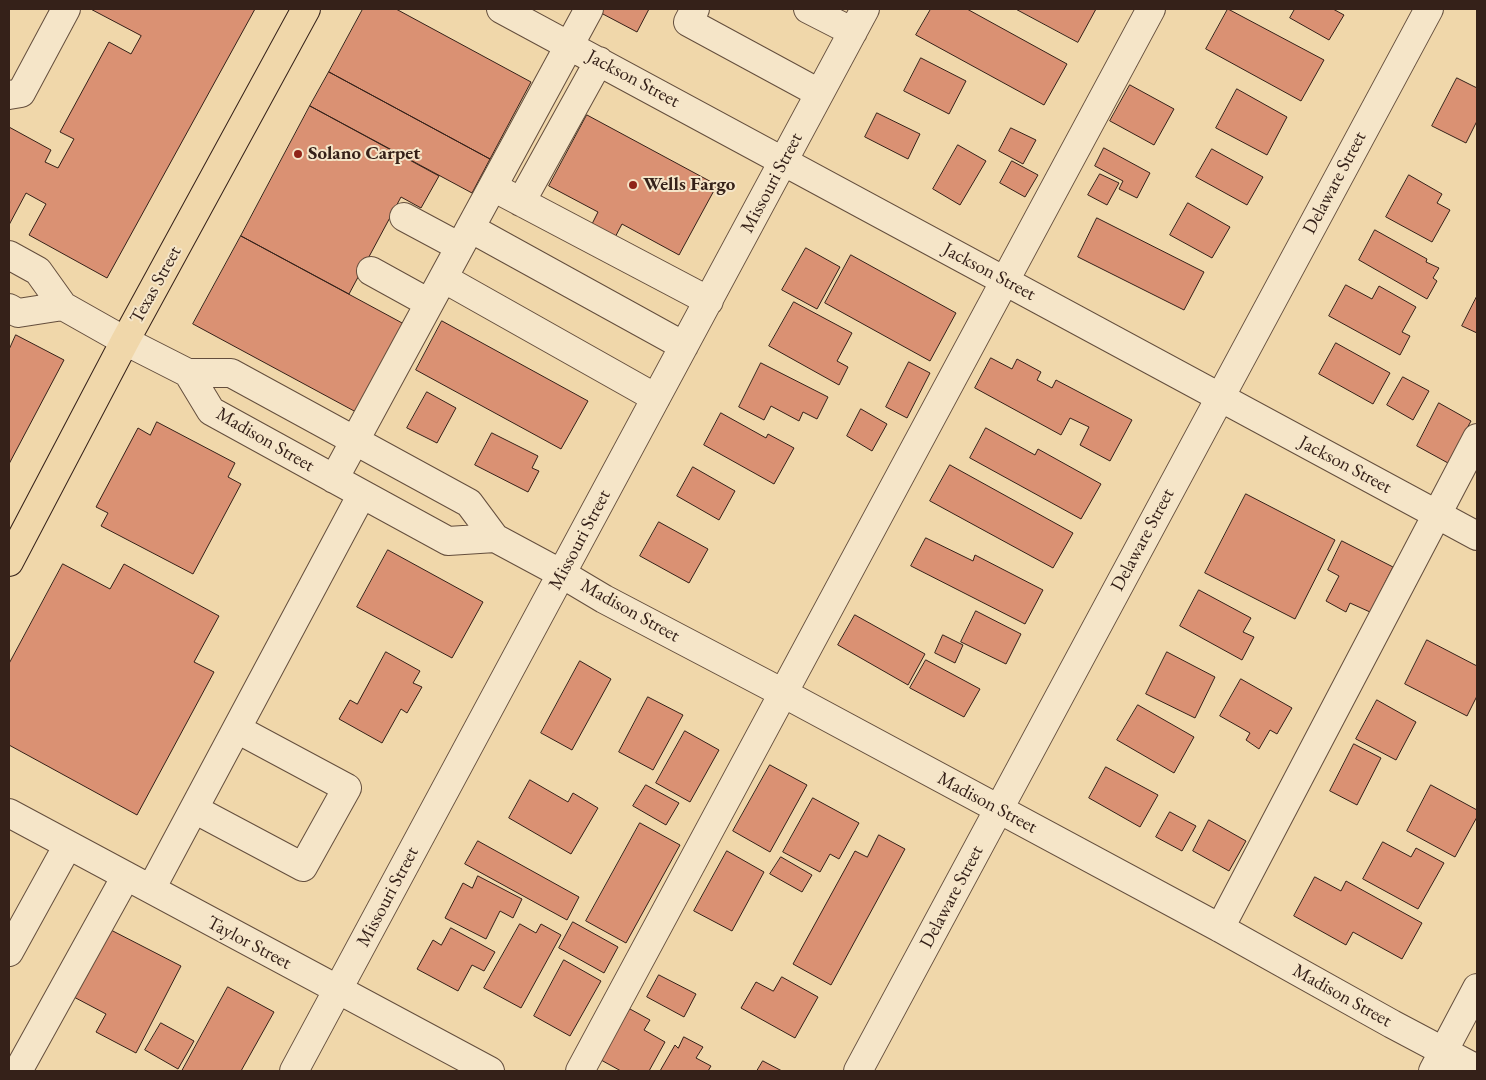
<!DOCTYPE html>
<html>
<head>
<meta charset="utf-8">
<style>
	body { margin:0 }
	#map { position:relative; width:1486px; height:1080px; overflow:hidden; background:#f0d7aa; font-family:"EB Garamond",serif }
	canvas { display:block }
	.frame { position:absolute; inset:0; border:10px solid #352119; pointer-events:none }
</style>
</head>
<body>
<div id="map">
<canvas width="1486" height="1080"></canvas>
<div class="frame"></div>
</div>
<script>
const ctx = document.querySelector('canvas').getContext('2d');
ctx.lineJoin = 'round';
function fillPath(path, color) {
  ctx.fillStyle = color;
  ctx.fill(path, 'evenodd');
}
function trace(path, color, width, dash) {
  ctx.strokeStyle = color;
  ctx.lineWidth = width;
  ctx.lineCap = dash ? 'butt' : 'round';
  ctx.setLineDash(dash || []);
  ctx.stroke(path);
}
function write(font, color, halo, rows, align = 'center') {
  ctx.font = font + ' "EB Garamond",serif';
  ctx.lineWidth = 4;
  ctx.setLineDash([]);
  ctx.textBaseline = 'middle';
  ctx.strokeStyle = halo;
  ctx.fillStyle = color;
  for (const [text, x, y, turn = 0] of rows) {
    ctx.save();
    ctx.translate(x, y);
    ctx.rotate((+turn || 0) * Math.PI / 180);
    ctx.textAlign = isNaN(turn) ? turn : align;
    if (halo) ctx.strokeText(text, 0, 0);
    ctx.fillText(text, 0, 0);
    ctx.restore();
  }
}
const building = new Path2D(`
	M91,9H255L107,278L29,235L46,204L26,193L9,225V127L51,150L45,162L58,168L74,139L60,132L109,42L131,54L141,36Z
	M363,9H396L531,82L490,159L329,72Z
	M603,9H649L637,32L601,13Z
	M931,9H967L1067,64L1044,105L916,35Z
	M1016,9H1096L1078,42Z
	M1228,9L1324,60L1301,101L1206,49Z
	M1295,9H1333L1344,15L1329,40L1290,18Z
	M921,58L966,81L949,114L904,91Z
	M329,72L490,159L472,193L310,106Z
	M1457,78L1477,88V121L1466,143L1432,126Z
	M1130,85L1174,109L1154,145L1110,121Z
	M1237,89L1287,117L1267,155L1216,128Z
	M310,106L439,176L421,208L401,197L349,294L241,236Z
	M877,113L920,134L908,159L865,137Z
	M587,115L717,185L679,255L622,224L611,245L588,232L598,212L549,186Z
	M1011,128L1036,140L1023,164L999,151Z
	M958,145L986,161L960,205L933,189Z
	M1104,148L1150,173L1137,198L1119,189L1123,181L1095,166Z
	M1212,149L1263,177L1247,205L1196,177Z
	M1012,161L1038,175L1025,197L1000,183Z
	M1100,174L1119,183L1107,205L1088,195Z
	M1409,175L1442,194L1437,203L1450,210L1432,242L1386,217Z
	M1188,203L1230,227L1212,258L1170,235Z
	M1097,218L1204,272L1184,310L1078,257Z
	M1375,230L1427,259L1426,262L1439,268L1433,278L1437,281L1427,299L1359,260Z
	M241,236L404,324L356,412L193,324Z
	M806,248L840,267L817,309L782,290Z
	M851,255L956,313L930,361L825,303Z
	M1346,285L1372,299L1379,286L1416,307L1402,332L1410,336L1400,355L1329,316Z
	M1477,296V333L1462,326Z
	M794,302L852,333L837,361L848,367L839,385L769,346Z
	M442,321L588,401L561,449L416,370Z
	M16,335L64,360L9,464V350Z
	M1336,343L1390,373L1373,404L1319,374Z
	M991,358L1012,369L1017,359L1041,372L1037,380L1052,388L1056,380L1132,420L1110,461L1080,445L1089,427L1070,418L1061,435L975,388Z
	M909,362L930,373L907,418L886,407Z
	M761,363L828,397L817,419L803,412L799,421L771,406L764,420L739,407Z
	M1403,377L1429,391L1413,420L1387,405Z
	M427,392L456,408L437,443L407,428Z
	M1439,403L1471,421L1448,463L1417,446Z
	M861,409L887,424L872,451L847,436Z
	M721,413L766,438L768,434L794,448L774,484L704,445Z
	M157,422L235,463L228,477L241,484L193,574L101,526L108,513L96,507L138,428L150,435Z
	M986,428L1035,455L1038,449L1101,484L1081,519L970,458Z
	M492,433L538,456L532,468L539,471L528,492L475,465Z
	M950,465L1073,533L1053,568L930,501Z
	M693,467L735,491L719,520L677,496Z
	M1246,494L1335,540L1295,619L1205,573Z
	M659,522L708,549L689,583L640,556Z
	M926,538L973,561L975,555L1043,590L1025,624L911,566Z
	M1342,541L1393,567L1370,612L1350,603L1346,612L1326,601L1339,576L1328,570Z
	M388,550L483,602L452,658L357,607Z
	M63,564L110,589L124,564L219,616L194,662L214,672L137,815L9,745V664Z
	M1199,590L1251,618L1243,632L1254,637L1242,660L1180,626Z
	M976,611L1021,634L1006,664L961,642Z
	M855,615L925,654L908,685L838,645Z
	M943,635L963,645L955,663L935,653Z
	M1427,640L1477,666V696L1467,716L1405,684Z
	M386,652L420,671L413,683L422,687L407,713L401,709L382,743L339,719L350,700L357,704Z
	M1167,652L1215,677L1195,718L1146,694Z
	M926,660L980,689L964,717L910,688Z
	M580,661L611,679L572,750L541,733Z
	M1241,679L1292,708L1277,734L1270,730L1259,749L1246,740L1250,733L1220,716Z
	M648,697L683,715L653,770L619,752Z
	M1377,700L1416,722L1396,760L1356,739Z
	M1138,705L1194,737L1174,773L1117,740Z
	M685,731L719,750L690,802L656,783Z
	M1354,744L1381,758L1357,805L1330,791Z
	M770,765L807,785L770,852L733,831Z
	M1106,767L1158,795L1140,827L1089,798Z
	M530,780L568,802L573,793L598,808L571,854L509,818Z
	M646,785L679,803L666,825L633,806Z
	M1431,785L1477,810V817L1455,857L1407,831Z
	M813,798L859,823L839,859L830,854L820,872L783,852Z
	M1170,812L1196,826L1182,851L1156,837Z
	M1209,820L1246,841L1229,871L1193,851Z
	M640,823L680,845L626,943L586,921Z
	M879,835L905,849L831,985L793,964L855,851L867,857Z
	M478,841L579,897L567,920L465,864Z
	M1383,842L1411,857L1416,848L1444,863L1418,909L1363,879Z
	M727,851L764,872L732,931L694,911Z
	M781,857L812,875L802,892L770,874Z
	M478,876L522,899L513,918L500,911L486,939L445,918L463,883L472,888Z
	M1315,877L1341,891L1346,881L1422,923L1402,959L1353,932L1346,945L1294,916Z
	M573,922L618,947L604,973L559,948Z
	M520,924L536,933L541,924L561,935L521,1008L484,988Z
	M107,928L181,966L136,1053L96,1032L106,1014L72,996Z
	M451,928L495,952L484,971L472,965L458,991L417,969L433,940L441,945Z
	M564,960L601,981L570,1036L534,1016Z
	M659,975L696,994L684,1017L647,997Z
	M782,977L818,997L795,1038L741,1008L756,982L773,991Z
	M228,987L274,1012L241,1071H182Z
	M630,1009L650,1020L644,1030L665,1042L649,1071H621L601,1060Z
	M161,1023L194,1041L178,1069L145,1050Z
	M684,1037L703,1047L696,1058L711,1066L708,1071H660L675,1045L678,1048Z
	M763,1061L782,1071H757Z`);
fillPath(building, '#da9173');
trace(building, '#352119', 1);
const minor = new Path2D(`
	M501,9L1477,536
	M695,9L688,22L819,93
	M808,9L853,32
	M9,95L21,93L66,9
	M493,187L709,301
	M521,202L599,61
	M404,217L460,247
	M470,228L684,346
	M9,255L38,271L63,306L125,341L188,373H231L469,503L495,538L562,574L604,599L783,693L1220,928L1392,1024L1477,1069
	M371,271L429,303
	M443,278L656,398
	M9,308L18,313L63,306
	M188,373L211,411L362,494L448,541L495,538
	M334,479L589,9
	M194,809L303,867L347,788L237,729
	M9,813L490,1071
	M151,889L362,494
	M1220,928L1477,438
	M9,952L68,845
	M18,1071L126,876
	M294,1071L865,9
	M580,1071L1151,9
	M858,1071L1429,9
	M1433,1071L1477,988`);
const major = new Path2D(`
	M9,562L125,341L306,9`);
trace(minor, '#644e3d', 30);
trace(major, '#352119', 30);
trace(minor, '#f5e5c8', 28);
trace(major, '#f0d7aa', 28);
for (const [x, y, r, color] of [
	[298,154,5,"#8f2418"],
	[633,185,5,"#8f2418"]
]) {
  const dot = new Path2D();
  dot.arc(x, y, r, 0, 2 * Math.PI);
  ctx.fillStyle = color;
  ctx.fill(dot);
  trace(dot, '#f5e5c8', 2);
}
write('19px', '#352119', '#f5e5c8', [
	["Jackson Street",633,79,28],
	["Missouri Street",772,183,-62],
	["Delaware Street",1335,183,-62],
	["Jackson Street",989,272,28],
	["Texas Street",156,285,-61],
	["Madison Street",265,440,30],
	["Jackson Street",1345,465,28],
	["Missouri Street",580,540,-62],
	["Delaware Street",1143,540,-62],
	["Madison Street",630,611,29],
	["Madison Street",987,803,28],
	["Missouri Street",388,897,-62],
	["Delaware Street",952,897,-62],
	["Taylor Street",249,943,28],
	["Madison Street",1342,996,29]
]);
write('bold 19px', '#352119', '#f5e5c8', [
	["Solano Carpet",308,154],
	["Wells Fargo",643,185]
], 'left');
</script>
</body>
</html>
